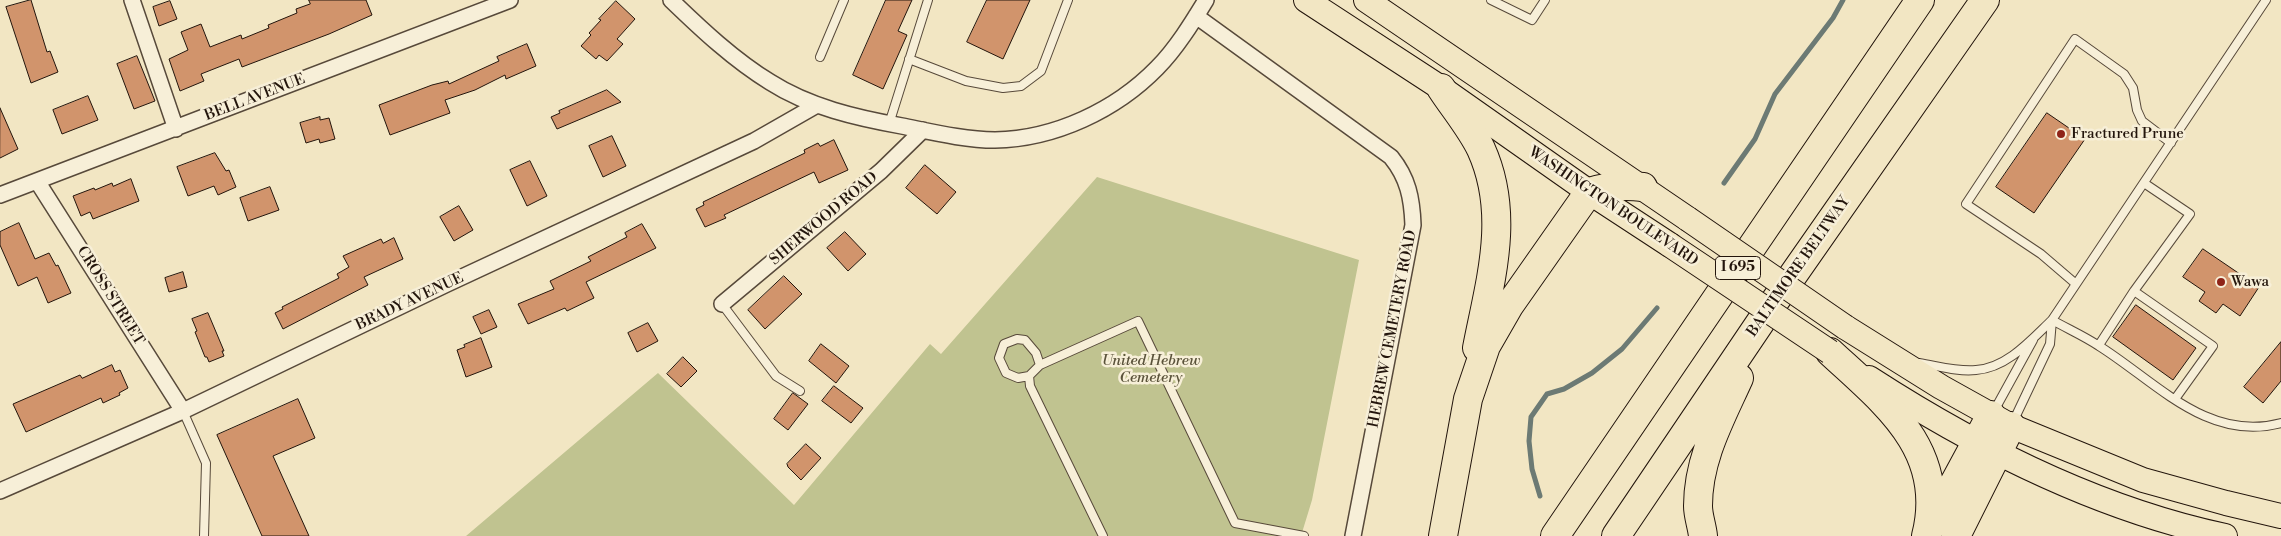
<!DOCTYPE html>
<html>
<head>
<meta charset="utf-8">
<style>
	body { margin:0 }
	canvas { display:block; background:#f2e6c3 }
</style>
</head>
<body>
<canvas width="2281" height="536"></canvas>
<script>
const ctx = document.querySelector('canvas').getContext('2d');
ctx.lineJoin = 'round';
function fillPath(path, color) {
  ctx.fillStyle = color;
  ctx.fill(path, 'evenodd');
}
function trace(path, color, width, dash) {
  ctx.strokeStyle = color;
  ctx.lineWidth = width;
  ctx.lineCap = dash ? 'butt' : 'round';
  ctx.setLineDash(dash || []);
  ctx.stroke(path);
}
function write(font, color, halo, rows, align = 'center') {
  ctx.font = font + ' "Libre Bodoni",serif';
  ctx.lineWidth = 5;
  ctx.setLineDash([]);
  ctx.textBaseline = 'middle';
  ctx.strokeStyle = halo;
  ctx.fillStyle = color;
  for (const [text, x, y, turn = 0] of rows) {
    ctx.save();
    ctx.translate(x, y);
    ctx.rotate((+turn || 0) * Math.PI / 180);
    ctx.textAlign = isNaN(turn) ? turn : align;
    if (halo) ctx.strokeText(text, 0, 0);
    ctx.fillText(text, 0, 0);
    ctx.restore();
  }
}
fillPath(new Path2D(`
	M1097,177L1359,260L1312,500L1301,536H466L658,373L794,505L930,344L941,354Z`), '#c0c390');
trace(new Path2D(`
	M1724,183L1755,139L1775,94L1833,18L1843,0
	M1540,496L1532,469L1529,441L1531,417L1547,394L1564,389L1592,373L1622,349L1657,308`), '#6c7a74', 5);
const building = new Path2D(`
	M31,0L47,52L50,51L58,72L31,83L6,7Z
	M309,0H366L372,15L329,34L242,67L239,59L201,74L204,81L180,91L169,59L188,50L181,32L201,24L210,47L241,35L242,39L269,28L268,25L297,13L296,9L310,4Z
	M886,0H912L898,31L907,35L883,89L853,75Z
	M987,0H1030L1003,59L967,42Z
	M170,1L177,19L159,26L153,7Z
	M616,1L635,19L617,39L623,44L607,61L599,55L596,59L581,46L591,35L589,33L601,20L599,19Z
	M527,44L536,66L506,79L505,75L475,90L445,100L450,113L390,135L379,105L432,85L448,81L449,84L499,61L497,57Z
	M137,56L155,101L134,109L117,64Z
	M607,90L621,102L557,129L551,117L560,113L559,111Z
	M88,96L98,120L62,134L53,110Z
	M0,108L18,149L0,158Z
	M2047,113L2085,139L2034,213L1996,187Z
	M320,117V120L329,118L335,139L320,143L319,139L306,143L300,123Z
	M612,136L626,166L603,177L589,146Z
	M834,140L848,170L819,183L814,172L724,215L726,218L705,227L696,209L704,205L703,202L805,153L804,150L818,143L820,146Z
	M215,153L226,171L229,170L236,187L218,195L214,186L188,196L177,167Z
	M530,161L547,196L527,206L510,170Z
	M925,165L956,192L937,214L906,188Z
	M131,179L139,201L93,219L90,212L81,216L73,196L94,188L95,190L112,183L113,186Z
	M270,187L279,210L248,221L240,198Z
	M459,206L473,230L454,241L440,217Z
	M19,223L35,259L49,253L56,266L58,265L71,293L48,303L37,277L18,286L0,245V232Z
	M642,224L656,248L586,282L594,298L567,311L565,308L528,324L518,304L554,289L550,281L591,261L588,257L627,237L625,233Z
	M845,232L866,254L848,271L827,248Z
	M394,238L403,259L364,277L368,285L283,329L275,313L283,309L282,307L339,278L337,274L349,267L343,256L381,239L383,243Z
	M2203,249L2259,287L2240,316L2223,304L2216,313L2199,301L2205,292L2183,277Z
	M183,272L187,287L169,292L165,278Z
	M784,276L802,294L765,329L748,310Z
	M2136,305L2196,348L2173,380L2113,337Z
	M489,310L497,327L481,334L473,317Z
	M208,313L224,351H222L224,356L209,362L207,357H205L195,332L197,331L192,319Z
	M648,323L658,341L637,352L628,333Z
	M481,338L492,367L466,377L457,350L465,347L464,345Z
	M2281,342V381L2263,403L2244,387Z
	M821,344L849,366L836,383L809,361Z
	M683,357L697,371L681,387L667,374Z
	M112,365L115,372L120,370L128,388L119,393L120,395L103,403L101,398L26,432L13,404L80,375L82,378Z
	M834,386L863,408L851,423L822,401Z
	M793,393L808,404L788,430L774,419Z
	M298,399L315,438L273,456L309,536H262L217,435Z
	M806,444L821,458L801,480L788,467L787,464Z`);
fillPath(building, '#d1946c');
trace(building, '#23150c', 1);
const lane = new Path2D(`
	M1491,0L1532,20L1545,0
	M820,57L844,0
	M909,59L966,81L1003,88L1021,86L1041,71L1068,0
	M889,124L928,0
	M2144,183L2190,214L2134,291L2213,346L2175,399
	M2076,284L2041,254L1966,204L2075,39L2124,74L2133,88L2137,110L2142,121L2171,143
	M722,304L776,376L800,391
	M2052,320C2068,329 2084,336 2099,346C2155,381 2208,443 2281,423
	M2099,345L2134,291
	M1919,363C1938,366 1958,372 1976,370C2007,368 2031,340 2052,320L2266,0
	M1029,376L1018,378L1006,373L999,358L1004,344L1017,339L1025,340L1036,353L1040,365
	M183,411L206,463L204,536
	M1994,411L2033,340
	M2013,422L2050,344L2052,320
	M1103,536L1030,386L1029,376L1040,365L1138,321L1235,523L1304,536`);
const street = new Path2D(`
	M132,0L176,129
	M671,0C701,29 734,60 770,82C809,107 857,118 902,126C932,132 965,140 995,140C1055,139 1116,110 1157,68C1176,49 1192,23 1206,0
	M1196,16L1391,157C1408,178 1412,198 1413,225L1353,536
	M37,181L183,411
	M0,195L510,0
	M722,304L881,171L923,130
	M0,491L183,411L447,284L754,141L817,105`);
const primary = new Path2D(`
	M1306,0L1441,88L1589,192L1670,245
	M1366,0L1688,219
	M1845,327L1941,387L2011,426L2143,480L2226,503L2281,516
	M1869,378C1977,448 2098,509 2225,536`);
const highway = new Path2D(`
	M1441,88C1454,108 1471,128 1481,149C1511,215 1490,281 1477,348
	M1830,352C1885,403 1948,450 1926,536
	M1930,528L1991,415
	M1443,536L1468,399L1486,346L1509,306L1589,192C1608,186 1623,185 1643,187
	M1555,536L1920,0
	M1616,536L1770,308L1985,0
	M1703,536C1702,526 1698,516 1698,506C1698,459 1720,420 1739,378
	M1956,536L2011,426`);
trace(lane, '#57493a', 10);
trace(street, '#57493a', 18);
trace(primary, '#23150c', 26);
trace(highway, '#23150c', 30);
trace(lane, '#f7efd8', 8);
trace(street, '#f7efd8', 15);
trace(primary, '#f2e6c3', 24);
trace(highway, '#f2e6c3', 28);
const primaryBridge = new Path2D(`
	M1688,219L1845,327
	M1670,245L1830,352`);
trace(primaryBridge, '#23150c', 26, []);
trace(primaryBridge, '#f2e6c3', 24);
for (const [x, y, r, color] of [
	[2061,134,5,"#8f2418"],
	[2221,282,5,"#8f2418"]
]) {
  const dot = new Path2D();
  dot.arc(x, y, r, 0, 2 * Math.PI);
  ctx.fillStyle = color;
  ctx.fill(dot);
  trace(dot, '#f7efd8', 2);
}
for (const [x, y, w] of [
	[1738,268,45]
]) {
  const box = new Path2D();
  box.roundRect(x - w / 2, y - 11.5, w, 23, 4);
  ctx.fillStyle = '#f7efd8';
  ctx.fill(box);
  trace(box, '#23150c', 1);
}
write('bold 14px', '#23150c', null, [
	["I 695",1738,268]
]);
write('15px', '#23150c', '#f7efd8', [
	["BELL AVENUE",255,98,-21],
	["WASHINGTON BOULEVARD",1613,207,34],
	["SHERWOOD ROAD",824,219,-40],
	["BALTIMORE BELTWAY",1799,267,-55],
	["CROSS STREET",110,296,58],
	["BRADY AVENUE",410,302,-25],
	["HEBREW CEMETERY ROAD",1393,329,-79]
]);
write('15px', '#23150c', '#f7efd8', [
	["Fractured Prune",2071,134],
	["Wawa",2231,282]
], 'left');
write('italic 15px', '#5a523a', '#f7efd8', [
	["United Hebrew",1151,361],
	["Cemetery",1151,378]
]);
</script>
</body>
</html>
